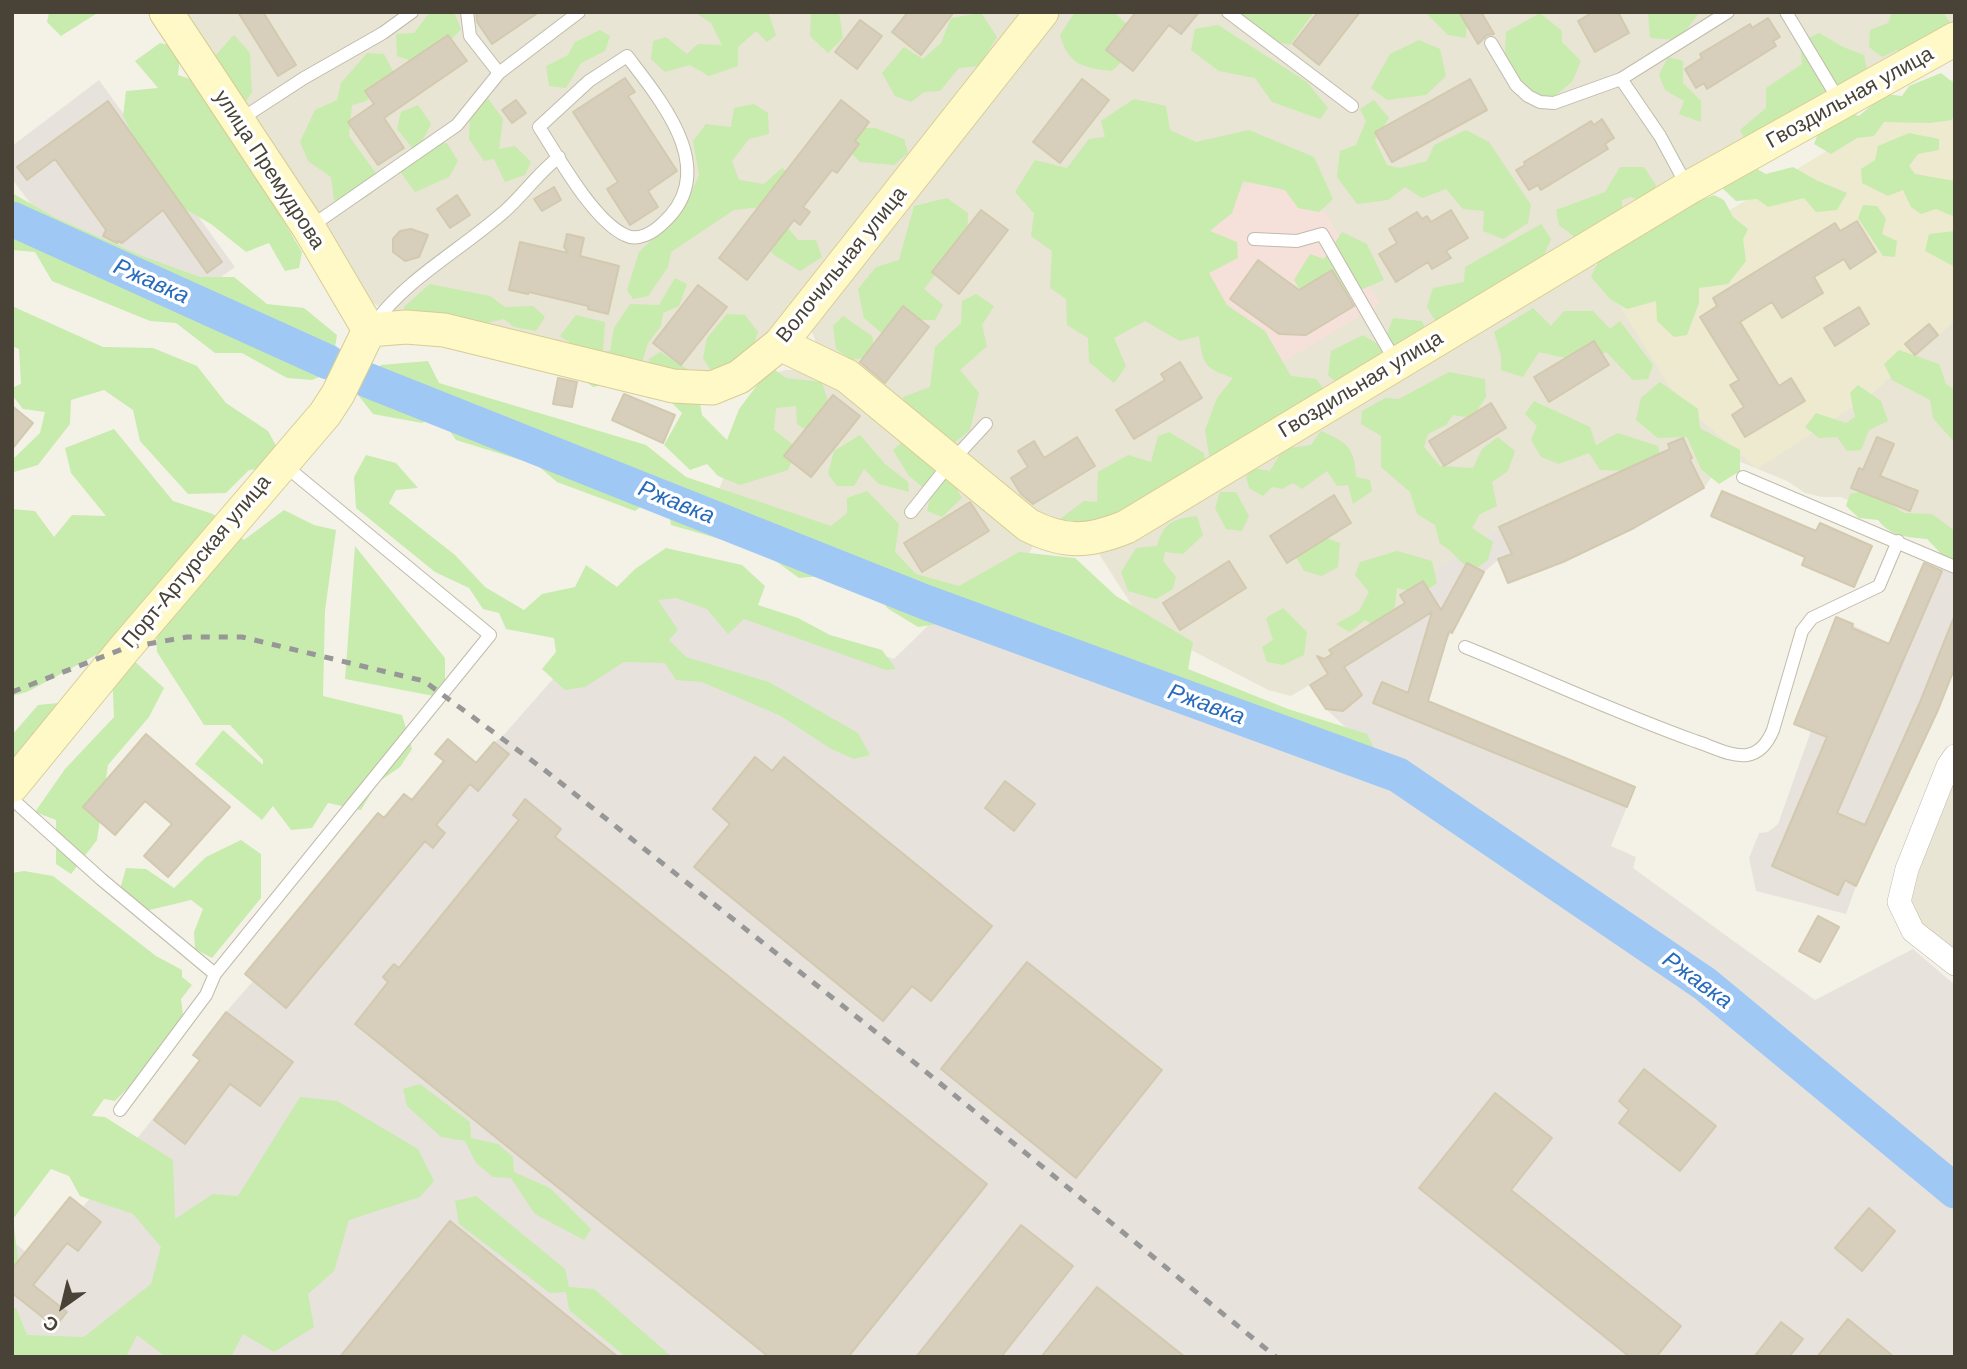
<!DOCTYPE html>
<html>
<head>
<meta charset="utf-8">
<style>
	body { margin:0 }
	#map { position:relative; width:1967px; height:1369px; overflow:hidden; background:#f4f2e7; font-family:Arial,sans-serif }
	canvas { display:block }
	.frame { position:absolute; inset:0; border:14px solid #484336; pointer-events:none }
	.north { position:absolute; left:28px; top:1271px; width:70px; height:70px; -webkit-text-stroke:5px #fff; paint-order:stroke; rotate:214deg; font-size:19px; font-weight:700; line-height:28px; text-align:center; color:#484336 }
	.north::after { content:''; display:block; margin:auto; width:24px; height:32px; background:#484336; clip-path:polygon(50% 0,100% 100%,50% 72%,0 100%) }
</style>
</head>
<body>
<div id="map">
<canvas width="1967" height="1369"></canvas>
<div class="frame"></div>
<div class="north">С</div>
</div>
<script>
const ctx = document.querySelector('canvas').getContext('2d');
ctx.lineJoin = 'round';
function fillPath(path, color) {
  ctx.fillStyle = color;
  ctx.fill(path, 'evenodd');
}
function trace(path, color, width, dash) {
  ctx.strokeStyle = color;
  ctx.lineWidth = width;
  ctx.lineCap = dash ? 'butt' : 'round';
  ctx.setLineDash(dash || []);
  ctx.stroke(path);
}
function write(font, color, halo, rows, align = 'center') {
  ctx.font = font + ' Arial,sans-serif';
  ctx.lineWidth = 7;
  ctx.setLineDash([]);
  ctx.textBaseline = 'middle';
  ctx.strokeStyle = halo;
  ctx.fillStyle = color;
  for (const [text, x, y, turn = 0] of rows) {
    ctx.save();
    ctx.translate(x, y);
    ctx.rotate((+turn || 0) * Math.PI / 180);
    ctx.textAlign = isNaN(turn) ? turn : align;
    if (halo) ctx.strokeText(text, 0, 0);
    ctx.fillText(text, 0, 0);
    ctx.restore();
  }
}
fillPath(new Path2D(`
	M181,12H1031L787,321L715,377L400,314L376,305L363,293Z
	M1056,12H1955V30L1123,519L1049,528L816,343L812,332L813,322Z
	M1589,254L1607,285L1865,399L1955,320V547L1841,497H1822L1805,493L1787,481L1726,456L1704,488L1683,439L1670,449L1499,527L1400,596L1405,603L1330,650L1332,654L1328,674L1291,696L1268,690L1145,626L1099,554Z
	M786,370H813L1034,543L1000,619L713,506L761,376Z
	M1955,778V958L1922,929L1906,905L1929,829Z`), '#e9e5d5');
fillPath(new Path2D(`
	M99,80L235,267L206,288L44,221L12,179V146Z
	M1683,438L1704,488L1634,528L1563,562L1508,583L1498,560L1484,572L1444,646L1411,695L1635,787L1611,846L1636,857L1633,868L1815,1000L1913,949L1955,985V1357H12V1241L26,1252L83,1207L199,1060L193,1055L226,1012L253,981L245,974L378,813L384,818L404,794L412,800L444,761L435,754L448,739L477,762L494,742L501,738L641,579L894,659L946,608L1355,736L1326,709L1310,685L1328,674L1320,661L1331,654L1329,650L1404,603L1400,595L1499,527L1670,449Z
	M1925,562L1955,575V667L1938,710L1856,886L1846,914L1756,891L1749,858L1759,833L1768,832L1778,824L1811,731L1794,724L1836,617L1889,643Z`), '#e7e3dc');
fillPath(new Path2D(`
	M1943,80H1955V320L1865,399L1757,469L1677,399L1607,285Z`), '#eeead0');
fillPath(new Path2D(`
	M1264,169L1326,214L1380,304L1263,374L1177,248Z`), '#f6e1da');
fillPath(new Path2D(`
	M49,12H99L61,36L47,22Z
	M430,12H454L461,29L448,43L417,63L397,56L396,34L414,33Z
	M699,12H768L776,35L767,42L756,31L738,47V66L709,76L690,65L665,72L651,59L653,41L666,37L687,54L698,44L722,45L711,23L699,15Z
	M811,12L839,13L843,38L828,53L810,36Z
	M1075,12H1113L1133,29L1132,52L1112,71C1084,68 1068,65 1060,35Z
	M1239,12H1314L1290,45L1253,36L1238,24Z
	M1425,12H1480L1467,16L1466,38L1448,35Z
	M1648,12H1700L1678,40L1650,38Z
	M1892,12H1943L1955,30L1915,68L1897,50L1882,57L1869,47L1870,30L1888,23Z
	M981,13L997,37L979,66L959,68L940,91L924,92L911,102L895,96L882,73L904,47L923,59L941,43L951,18Z
	M1540,13L1562,31V42L1581,61L1572,82L1551,99L1526,89L1505,55L1506,32Z
	M1218,25L1307,82L1328,108L1320,119L1272,102L1255,78L1219,71L1191,50L1195,29Z
	M600,30L610,36L605,51L581,63L566,88L549,86L546,66L568,55L575,42Z
	M1819,33L1843,47L1864,55L1869,81L1761,142L1744,138L1740,130L1766,108V88L1802,64L1800,42Z
	M234,35L250,53L252,92L228,128L302,252L299,268L285,271L269,243L246,252L211,224L166,198L123,116L126,91L158,88L135,61L160,43L181,48L178,75L193,80Z
	M1419,40L1440,49L1446,76L1426,95L1387,100L1371,88L1390,54Z
	M367,53L384,54L394,73L366,101L352,105L349,136L383,183C366,199 358,207 334,200L331,177L308,161L300,142L315,110L337,100L341,83Z
	M1668,57L1683,61V83L1701,101V122L1679,114L1684,101L1665,90L1659,75Z
	M1941,73L1955,84V113L1952,120L1930,123L1884,122L1874,136L1857,138L1831,154L1814,144L1820,128L1846,112L1859,116L1885,94L1902,96L1909,86Z
	M487,97L503,119L499,149L515,146L531,162L525,175L505,182L494,159L484,161L469,139L470,112Z
	M1134,99L1166,106L1170,130L1196,142L1249,130L1314,157L1333,199L1319,212L1298,208L1285,190L1243,181L1232,213L1210,231L1237,242L1238,258L1209,273L1227,305L1265,331L1291,376L1316,379L1331,399L1210,461L1205,430L1217,398L1233,378C1205,368 1203,366 1199,336L1180,341L1145,321L1114,338L1126,366L1114,383L1089,362L1088,338L1067,325L1066,299L1050,288L1052,251L1031,236L1034,213L1015,192L1035,160L1067,168L1089,139L1105,137L1101,121Z
	M1374,100L1389,118L1375,140L1387,165L1400,168L1427,161L1434,145L1466,130L1489,142L1531,205L1528,223L1503,239L1483,231L1484,211L1463,209L1446,189L1422,198L1405,187L1388,200L1357,204L1337,177L1340,151L1356,145L1366,121L1360,109Z
	M754,104L768,113L769,134L749,139L732,161L739,180L764,184L782,168L815,191L799,212L780,205L734,210L671,252L668,267L648,296L633,299L627,290L639,252L684,209L699,175L693,141L706,124L731,127L734,108Z
	M418,105L431,124L422,142L447,143L458,161L449,177L415,192L399,170L418,155L397,129L401,112Z
	M849,128H875L904,139L908,153L894,165L860,162L844,146Z
	M1909,133L1939,139V150L1918,154L1909,166L1915,174L1955,181V217L1936,209L1921,214L1911,207L1903,190L1888,196L1862,183L1861,169L1875,160L1878,146Z
	M1746,163L1766,174L1793,167L1816,180L1847,193L1837,210L1816,212L1804,198L1768,207L1757,199L1736,201L1722,188L1732,168Z
	M1620,167H1644L1656,185L1650,205L1631,197L1622,200V221L1586,246L1559,225L1556,210L1605,192Z
	M12,193L56,218L142,256L200,277H234L267,304L304,308L337,335L331,372L312,380L287,378L242,353H215L176,323L150,321L52,281L35,252L12,250Z
	M1714,195L1724,200L1733,217L1748,229L1743,239L1746,261L1728,284L1699,288V303L1687,335L1674,337L1657,321L1656,301L1627,309L1610,299L1591,277L1600,257L1661,216Z
	M947,198L968,213L967,246L950,256L924,289L943,305L935,320H906L889,339L864,318L858,289L876,267L899,260L914,206Z
	M1863,205L1877,206L1886,219L1882,234L1897,241L1895,257L1883,256L1858,218Z
	M780,218L798,240H816L822,257L800,271L774,255L762,242Z
	M1541,224L1551,239L1535,276L1447,326L1434,319L1427,307L1433,288L1464,282L1465,267Z
	M1955,231V267L1925,251L1929,234Z
	M1342,232L1367,244L1384,280L1339,299L1304,296L1294,280L1310,254L1324,259Z
	M675,278L687,284L679,306L663,313L661,326L648,343L642,362L621,381L593,387L571,371L578,348L560,336L576,315L605,322L603,351H610L614,328L630,304L659,305Z
	M430,284L490,296L505,307L533,306L545,317L536,331L514,327L504,319L487,323L472,319L456,341L408,332L404,307Z
	M976,294L994,306L982,325L987,346L960,370L979,393L970,430L953,444L907,419L903,397L930,387L935,347L961,323L962,301Z
	M12,306L103,347L153,348L197,366L226,403L268,431L279,451L268,468L249,470L226,493L188,494L140,441L133,410L104,390L71,400L70,424L38,465L14,472L12,460L40,433L45,412L23,409L12,395V388L21,384L19,349L12,346Z
	M1533,308L1551,326L1564,311H1593L1610,329L1620,321L1653,365L1648,379L1633,380L1606,352C1586,365 1561,357 1539,352L1523,377L1501,370V356L1494,332Z
	M727,314L745,315L758,332L746,367L718,382L703,358L707,338Z
	M843,316L872,336L876,355L852,360L836,349L833,326Z
	M1393,318L1422,321L1429,337L1352,395L1328,375L1331,351L1363,335L1382,347Z
	M1899,350L1939,364L1946,384L1955,390V443L1933,418L1930,400L1892,380L1884,364Z
	M660,352L695,374L702,415L727,440L739,409L771,367L786,378L822,382L832,414L815,436L797,424L796,406L776,408L774,430L797,448L788,470L740,485L718,476L707,464L690,470L664,445L682,413L655,386L649,359Z
	M428,361L439,383L646,445L686,477L831,526L847,513V498L867,491L899,524L895,552L916,574L959,586L1019,552L1075,558L1116,596L1193,642L1188,669L1288,709L1367,734L1379,758L1368,767L1273,734L1113,675L1090,658L1050,653L966,620L918,627L887,608L879,591L845,574L799,578L762,551L671,525L667,503L653,497L635,511L557,482L537,465L456,440L438,414L422,423L373,414L358,395L381,365Z
	M1449,372L1485,379L1486,397L1472,418L1453,415L1446,425L1428,434L1424,447L1440,466L1473,468L1482,449L1498,437L1515,451L1508,471L1492,482L1497,506L1480,514L1472,528L1493,542L1488,560L1474,570C1456,562 1456,552 1440,544L1435,525L1417,514L1410,492L1381,467V436L1361,424L1362,411L1385,398L1399,399Z
	M1660,382L1698,409L1700,428L1740,450V471L1719,484L1701,469L1687,437L1658,438L1636,420L1641,398Z
	M1858,385L1881,401L1888,421L1869,430L1861,450L1847,451L1837,437L1819,438L1805,427L1816,413L1846,423L1855,417L1850,393Z
	M1534,401L1590,427L1596,445L1618,433L1658,446L1661,459L1636,471L1600,470L1589,453L1559,464L1541,457L1531,440L1537,426L1525,414Z
	M114,429L173,501L213,514L244,540L284,510L314,525L336,530L325,611L323,696L402,715L412,749L400,767L377,783L361,810L328,803L312,828L291,830L273,806L262,820L195,764L223,730L263,765V760L230,725H204L157,652L156,628L132,659L164,688L149,717L108,765L97,840L71,874L56,864V820L35,812L65,769L114,717L111,647L27,692L12,696V509L35,511L54,537L72,515L106,516L71,473L65,448Z
	M1321,431C1347,442 1355,448 1356,477L1370,480L1372,491L1353,504L1348,485L1337,486L1327,471L1302,489L1293,483L1282,489L1272,487L1263,496L1249,488L1246,477L1253,468L1270,471L1283,449L1311,445Z
	M1169,432L1204,453L1207,471L1132,526L1070,533L1060,519L1084,501L1097,502L1098,472L1128,455L1151,462L1158,436Z
	M860,435L885,464L908,482L909,492L879,484L864,469L854,486H837L828,474L834,451Z
	M901,443L946,471L962,498L942,517L927,511L931,494L909,476L893,450Z
	M366,455L396,463L418,488L396,490L389,503L455,555L485,587L524,610L542,594L575,587L586,565L617,587L635,569L666,548L742,565L765,586L758,605L798,618L830,635L882,650L896,669L886,670L744,619L728,634L707,609L676,598L658,600L678,630L669,640L686,657L769,682L858,733L870,755L854,759L831,749L781,716L702,682L676,680L665,663L624,662L585,687L565,690L542,669L556,652L554,638L506,629L499,613L483,609L469,588L435,572L356,508L354,477Z
	M1868,490L1904,513L1932,514L1955,531V563L1948,561L1927,539C1907,537 1891,537 1878,520L1859,518L1846,506L1850,494Z
	M1220,492H1236L1249,516L1242,531L1226,529L1215,508Z
	M1197,516L1203,535L1183,554L1165,552L1163,561L1176,577L1173,589L1156,599L1128,591L1121,572L1136,548L1157,546C1164,522 1173,519 1197,516Z
	M1315,534L1340,543L1338,567L1322,576L1304,571L1293,552Z
	M355,546L445,658V683L434,696L345,679Z
	M1397,551L1432,561L1437,583L1421,594L1397,588L1393,621L1377,628L1365,620L1350,632L1336,624L1359,611L1369,592L1355,575L1360,562Z
	M1283,608L1307,632L1304,655L1283,665L1267,662L1262,647L1273,640L1266,618Z
	M58,703L66,712L12,792V735L38,705Z
	M241,840L261,854V898L212,958L195,949L194,932L203,909L191,900L133,914L117,900L126,868L146,869L174,888L206,857Z
	M24,871L53,876L156,956L182,970V977L192,985L181,999L185,1030L115,1101L104,1099L92,1116L105,1117L173,1160L175,1219L213,1194L238,1196L300,1097L337,1101L418,1149L434,1181L420,1197L349,1220L334,1271L308,1294L314,1327L274,1352L243,1334L231,1357H166L137,1335L126,1357H12V1308H16L27,1335L84,1337L151,1284L161,1247L133,1214L80,1196L69,1176L51,1169L13,1219L19,1267L12,1268V873Z
	M420,1084L470,1122L471,1138L498,1144L513,1157L514,1172L550,1188L591,1229L584,1240L535,1214L511,1178L493,1177L476,1163L465,1141L441,1137L407,1106L403,1089Z
	M476,1196L565,1269L569,1287L594,1289L672,1357H626L569,1310L566,1292L550,1293L459,1224L455,1201Z`), '#c8ebae');
trace(new Path2D(`
	M12,219L328,362
	M367,380L925,602L1398,775L1705,984L1955,1191`), '#a0c8f4', 35);
const building = new Path2D(`
	M238,12H263L296,65L278,76Z
	M476,12H539L492,44L477,22Z
	M908,12H954L921,55L892,32Z
	M1136,12H1199L1181,34L1169,25L1133,71L1106,50Z
	M1318,12H1360L1319,65L1293,44Z
	M1459,12H1481L1494,34L1487,35L1478,44Z
	M1593,12H1618L1629,33L1595,52L1578,21Z
	M1768,18L1780,37L1773,41L1776,46L1707,89L1704,83L1696,88L1685,69L1702,58L1700,54L1750,24L1752,28Z
	M860,20L882,36L857,69L835,52Z
	M448,35L467,61L384,118L404,148L378,165L348,122L374,104L365,91Z
	M625,78L635,92L628,96L677,171L648,191L658,207L630,225L607,189L618,182L573,112Z
	M1082,79L1109,100L1060,163L1033,142Z
	M1470,79L1487,110L1392,162L1375,132Z
	M516,100L526,113L512,123L502,110Z
	M841,100L869,122L855,141L859,144L837,173L832,170L803,207L810,212L800,225L794,220L747,280L719,258Z
	M108,101L222,262L207,273L163,210L122,243L118,241L117,243L103,236L106,230L55,159L27,180L17,167Z
	M1602,119L1614,138L1605,144L1608,149L1541,190L1538,185L1529,190L1516,170L1525,165L1524,162L1591,121L1594,125Z
	M554,187L561,200L542,211L534,199Z
	M457,195L470,215L450,228L437,209Z
	M981,210L1008,230L959,294L932,272Z
	M1451,210L1468,238L1446,251L1451,258L1432,269L1428,262L1396,282L1379,254L1397,243L1389,229L1417,212L1422,219L1427,216L1431,222Z
	M1857,221L1876,252L1850,269L1844,259L1814,277L1823,293L1782,318L1772,302L1740,322L1779,386L1791,378L1805,401L1745,437L1732,415L1744,407L1730,385L1739,380L1700,317L1717,306L1713,298L1773,261L1835,223L1840,231Z
	M411,229L428,235L419,257L405,261L393,252V239L400,231Z
	M567,234L584,238L580,256L619,266L608,314L588,309V306L529,292L528,294L509,290L520,242L568,253L564,247Z
	M1258,260L1299,290L1332,270L1354,306L1306,335L1279,334L1230,299Z
	M698,285L727,307L681,365L653,343Z
	M903,306L929,327L885,383L860,362Z
	M1859,307L1869,324L1835,346L1824,328Z
	M1929,324L1938,335L1915,355L1905,344Z
	M1594,341L1609,365L1549,402L1534,377Z
	M1180,362L1202,398L1134,439L1116,410L1165,380L1161,374Z
	M558,378L577,382L572,407L553,404Z
	M624,394L675,415L663,443L612,420Z
	M833,395L860,416L811,477L784,456Z
	M1491,403L1506,428L1444,466L1429,441Z
	M12,406L33,423L12,449Z
	M1077,437L1095,466L1033,504L1021,494L1011,478L1028,467L1018,451L1034,441L1044,458Z
	M1877,437L1894,444L1880,476L1918,491L1910,511L1851,488L1859,468L1863,470Z
	M1683,438L1692,458L1690,460L1704,488L1634,528L1563,562L1508,583L1498,559L1512,554L1499,527L1670,449L1668,444Z
	M1722,491L1816,531L1820,523L1872,546L1854,587L1802,565L1805,557L1711,516Z
	M1334,495L1351,523L1287,563L1270,536Z
	M970,502L989,531L922,572L904,543Z
	M1229,561L1246,588L1180,630L1163,603Z
	M1467,563L1484,572L1452,633L1449,631L1428,701L1635,787L1627,807L1373,703L1382,682L1408,693L1432,612L1344,667L1362,695L1343,711L1326,709L1310,685L1328,674L1317,656L1324,659L1332,654L1329,650L1405,603L1400,595L1423,581L1441,610Z
	M1924,563L1942,571L1837,813L1865,825L1920,702L1954,617L1955,667L1938,710L1856,886L1845,880L1838,895L1772,866L1827,737L1794,724L1836,617L1853,624L1852,628L1889,644Z
	M146,734L230,807L168,877L144,856L172,824L145,801L115,835L83,807Z
	M448,739L476,763L494,742L509,754L478,791L470,784L436,825L445,833L433,848L425,841L286,1008L245,974L378,813L384,818L404,794L412,800L444,761L435,754Z
	M755,757L772,771L784,757L992,926L931,1001L912,986L883,1021L694,867L730,824L713,809Z
	M1005,781L1035,804L1014,831L985,808Z
	M525,799L561,829L555,837L987,1184L848,1357H769L355,1024L388,982L383,977L394,964L399,968L519,820L513,815Z
	M1818,916L1839,927L1820,962L1799,951Z
	M1027,962L1162,1070L1076,1178L941,1069Z
	M226,1012L293,1062L260,1106L230,1084L185,1144L154,1120L200,1060L193,1055Z
	M1644,1069L1716,1126L1680,1171L1619,1123L1629,1110L1619,1101Z
	M1495,1093L1552,1138L1511,1190L1681,1326L1656,1357H1630L1419,1188Z
	M70,1197L101,1222L78,1251L67,1243L33,1285L67,1312L55,1327L12,1293V1269Z
	M1869,1208L1895,1231L1862,1271L1835,1248Z
	M450,1221L618,1357H340Z
	M1021,1225L1073,1266L1001,1357H916Z
	M1097,1287L1185,1357H1041Z
	M1848,1319L1894,1357H1817Z
	M1781,1322L1803,1339L1789,1357H1754Z`);
fillPath(building, '#d7cfbc');
trace(building, '#d2c9af', 2);
const lane = new Path2D(`
	M467,12L470,36L499,73
	M1228,12L1352,106
	M1786,12L1840,102
	M1491,43L1516,85L1528,96L1540,102L1554,103L1621,79L1728,12
	M627,56C662,102 721,171 663,223C654,232 638,242 625,235C593,220 559,158 539,127L589,81Z
	M1621,79L1660,136L1687,186
	M238,121L304,78L383,33L412,12
	M310,227L457,125L499,73L579,12
	M1254,239L1297,241L1322,234L1397,364
	M373,325C407,278 461,250 505,211C524,194 538,173 559,157
	M1743,477L1955,567
	M911,512L951,462L986,424
	M1465,647C1542,678 1617,713 1695,741C1711,746 1730,757 1747,755C1760,753 1768,742 1773,730L1802,631L1812,618L1879,586L1898,541
	M12,799L101,879L215,974L490,635L283,464
	M120,1110L206,995L215,974`);
const street = new Path2D(`
	M1955,756L1948,766L1907,869L1899,902L1913,931L1955,964`);
const secondary = new Path2D(`
	M166,12L309,228L369,330
	M369,330L406,327L444,330L673,386L712,388L739,377L780,344L1042,12
	M780,344L847,376L1028,525C1065,544 1089,542 1126,527L1688,188L1955,39
	M12,786L125,648L325,414L338,394L369,330`);
trace(lane, '#c1bba9', 14);
trace(street, '#c1bba9', 24);
trace(secondary, '#d7cd94', 35);
trace(lane, '#fff', 12);
trace(street, '#fff', 23);
trace(secondary, '#fff8c7', 33);
trace(new Path2D(`
	M12,692L125,648L187,637H242L424,681L542,768L920,1067L1276,1357`), '#979797', 5, [9, 9]);
write('21px', '#484336', '#fff', [
	["Гвоздильная улица",1850,98,-29],
	["улица Премудрова",269,170,57],
	["Волочильная улица",842,265,-51],
	["Гвоздильная улица",1361,385,-31],
	["Порт-Артурская улица",197,562,-50]
]);
write('italic 23px', '#286bba', '#fff', [
	["Ржавка",151,282,24],
	["Ржавка",676,503,22],
	["Ржавка",1206,705,20],
	["Ржавка",1697,981,36]
]);
</script>
</body>
</html>
